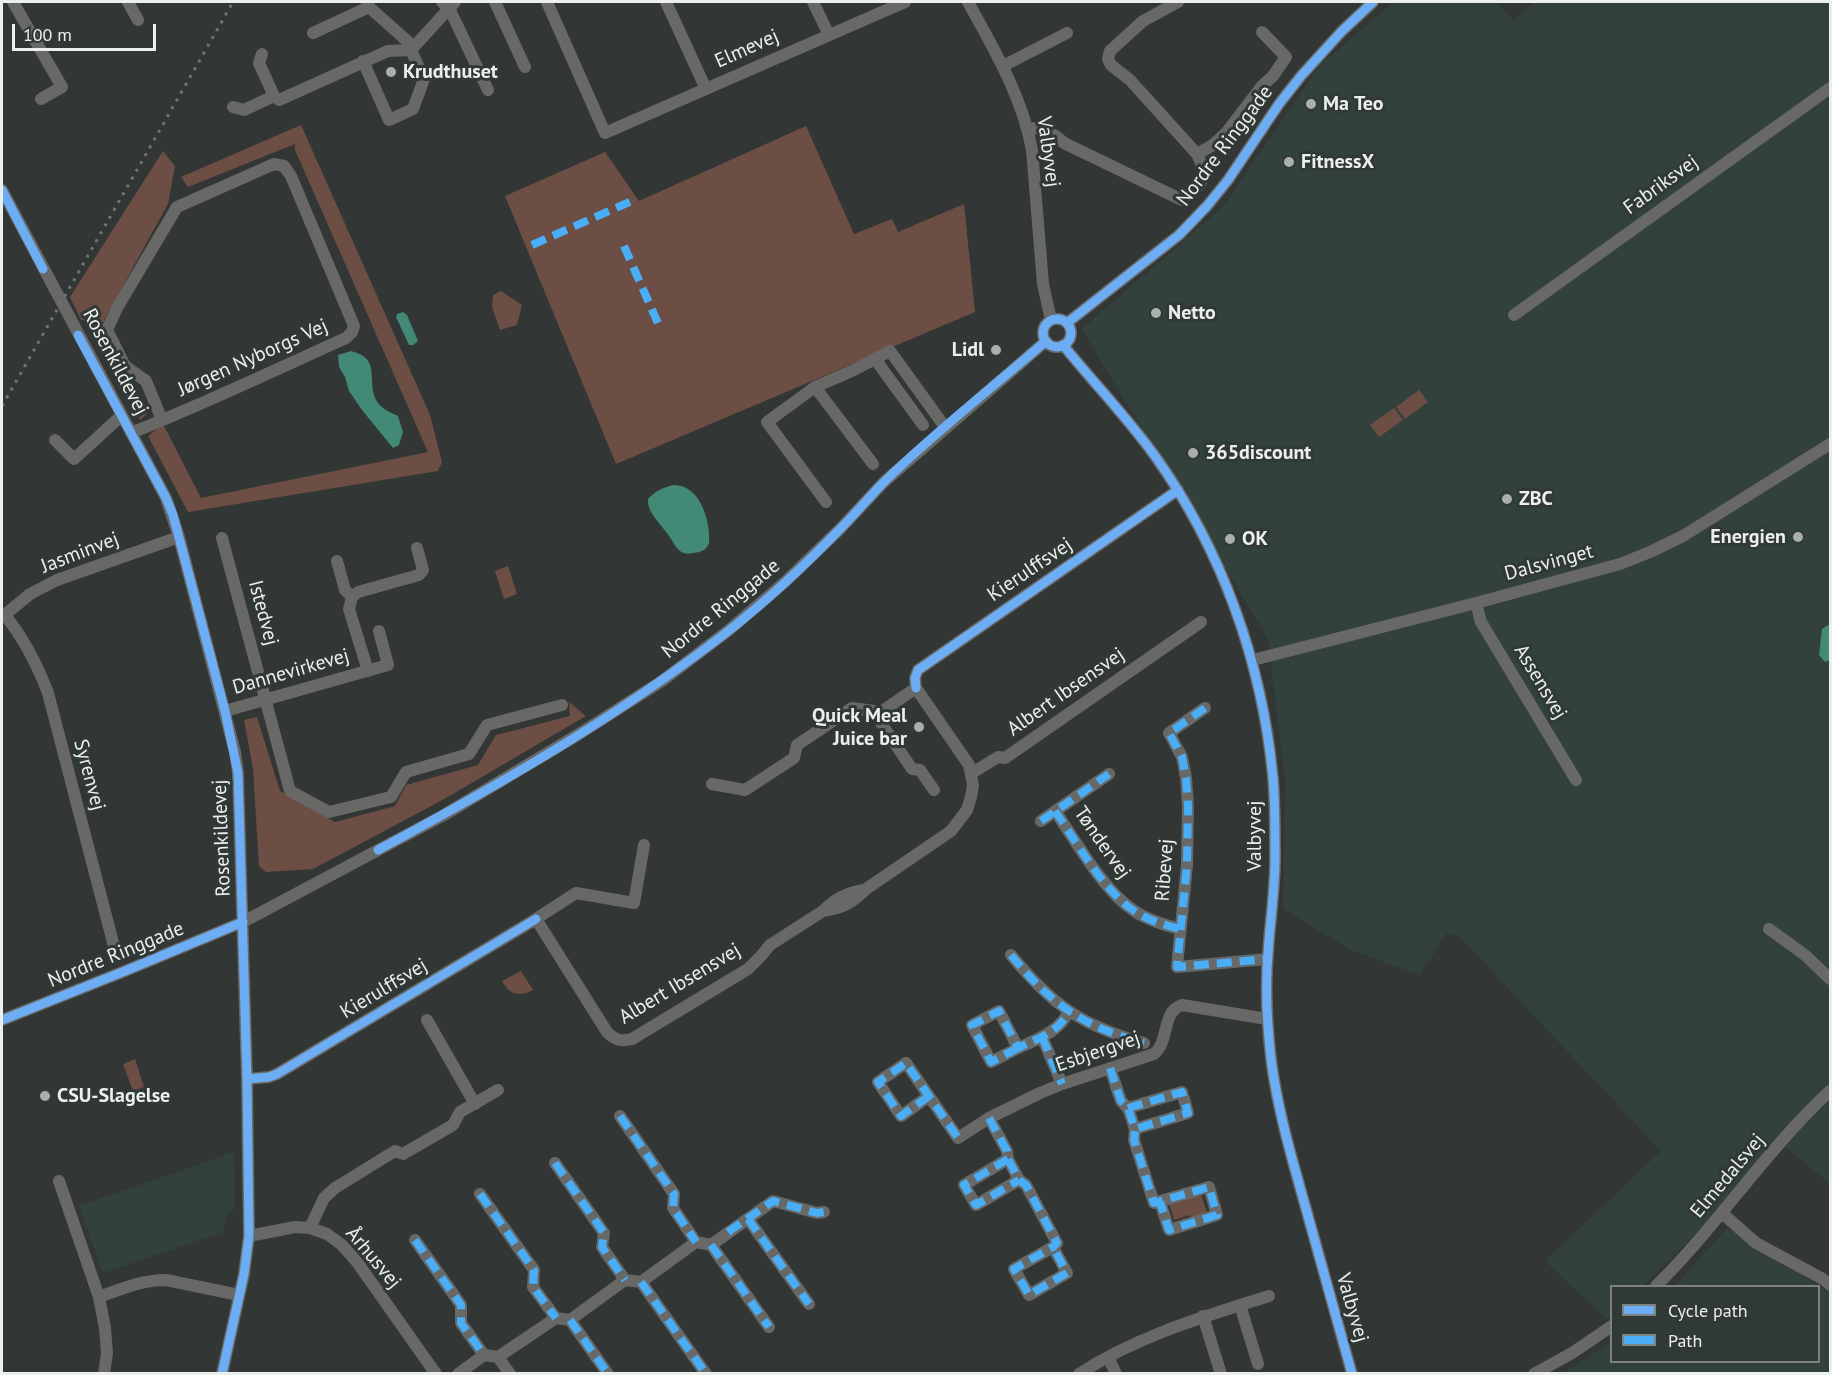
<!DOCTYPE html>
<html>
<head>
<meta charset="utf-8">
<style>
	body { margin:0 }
	#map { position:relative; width:1832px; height:1375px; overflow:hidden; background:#323735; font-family:"PT Sans",sans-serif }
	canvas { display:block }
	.frame { position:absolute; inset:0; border:3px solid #ebf0ee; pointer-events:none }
	.legend { position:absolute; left:1610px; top:1285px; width:210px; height:78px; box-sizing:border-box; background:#303936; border:2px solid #7b8280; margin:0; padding:8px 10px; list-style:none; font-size:18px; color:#ebf0ee }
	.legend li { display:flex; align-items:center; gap:12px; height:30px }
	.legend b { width:30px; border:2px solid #7b8280 }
	.scale { position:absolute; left:12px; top:24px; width:144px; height:27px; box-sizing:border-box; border:3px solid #ebf0ee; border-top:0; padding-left:8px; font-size:18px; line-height:21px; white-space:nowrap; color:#ebf0ee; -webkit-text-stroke:4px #303936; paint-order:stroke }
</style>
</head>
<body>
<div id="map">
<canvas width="1832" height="1375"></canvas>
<div class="frame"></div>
<ul class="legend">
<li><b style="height:8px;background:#6dadf4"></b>Cycle path</li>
<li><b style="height:8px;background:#49aef6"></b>Path</li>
</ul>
<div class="scale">100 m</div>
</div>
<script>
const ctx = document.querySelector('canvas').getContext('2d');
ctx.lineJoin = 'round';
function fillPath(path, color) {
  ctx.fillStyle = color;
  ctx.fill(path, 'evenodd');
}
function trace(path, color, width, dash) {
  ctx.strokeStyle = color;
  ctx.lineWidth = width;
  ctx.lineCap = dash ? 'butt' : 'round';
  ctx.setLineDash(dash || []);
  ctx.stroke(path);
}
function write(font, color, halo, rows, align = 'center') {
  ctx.font = font + ' "PT Sans",sans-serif';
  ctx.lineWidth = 6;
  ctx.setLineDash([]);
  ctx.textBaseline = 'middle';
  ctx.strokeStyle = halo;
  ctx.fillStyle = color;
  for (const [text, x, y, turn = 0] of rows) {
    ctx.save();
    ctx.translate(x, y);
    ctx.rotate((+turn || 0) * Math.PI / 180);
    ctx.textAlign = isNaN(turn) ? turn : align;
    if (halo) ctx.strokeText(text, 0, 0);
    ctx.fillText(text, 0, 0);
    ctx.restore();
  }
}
fillPath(new Path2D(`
	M1394,2H1496L1514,21L1533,2H1830V1184L1786,1147L1642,1286H1612L1611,1315L1607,1319L1545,1261L1661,1151L1460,937L1447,933L1420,975L1351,950L1283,909L1285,779L1268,639L1082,329L1223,207L1320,65Z
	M234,1152L235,1209L230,1211L227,1216L223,1232L103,1273L79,1206Z
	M1726,1229H1732L1830,1293V1373L1562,1374L1611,1342L1612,1362H1818V1286H1675Z`), '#33413d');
fillPath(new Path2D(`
	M301,125L430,415L442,462L438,471L188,512L148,436L163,424L201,498L428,452L295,150V144L188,187L181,177Z
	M806,126L854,234L892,219L898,232L964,204L975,312L616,464L505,196L605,152L639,201Z
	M163,151L175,166L168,204L104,320L101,330L147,414L140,420L104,355L92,322L81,320L70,297Z
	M501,291L522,305L517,325L500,330L492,307L493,295Z
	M1419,390L1428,402L1405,419L1396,407Z
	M1394,408L1403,420L1379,437L1370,425Z
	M508,566L517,594L504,599L495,571Z
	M569,702L586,716L446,798L313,869L266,872L259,866L253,769L244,720L257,717L280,791L335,822L395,806L406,785L478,765L496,735L570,716Z
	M521,971L533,990C519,997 510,995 502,981Z
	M135,1059L144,1087L133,1091L123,1064Z
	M1201,1193L1207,1213L1191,1218L1190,1215L1174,1220L1169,1203Z`), '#6d4e45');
fillPath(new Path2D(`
	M403,312L407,315L418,341L413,345H409L396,317L397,314Z
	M351,351C382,359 366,378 376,400C380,408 391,413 398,416L403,432L399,445L393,448L362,410L349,391L345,377L339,367L338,355Z
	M674,485C700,485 711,521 709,544C705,551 701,552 693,553C677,557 675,542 666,532C659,522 647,512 648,499C655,491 664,487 674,485Z
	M1830,624V660L1825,662L1819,655L1822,629Z`), '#428976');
trace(new Path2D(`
	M13,2L62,87L41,99
	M128,2L138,20
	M367,2L369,7L414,47
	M442,2L449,8L488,90
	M495,2L525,67
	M547,2L605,133L905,2
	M666,2L706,89
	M813,2L829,35
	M968,2C994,49 1022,96 1032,150L1043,284L1051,320
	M313,33L369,7
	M262,54L259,63L274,96
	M363,61L389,120L413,109L424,79L411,50
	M1003,66L1067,33
	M233,107L244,110L274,96L279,100L388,51L411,50L455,2
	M1028,128C1044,128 1052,132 1064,143L1182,200C1202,184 1210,180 1197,154L1130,80L1111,65L1108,59L1110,51L1143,21L1178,2
	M1197,154L1213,145L1227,132L1262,86L1273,76L1286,57L1262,32
	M2,190L166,498L179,537L235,752L238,773L247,1079L249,1236L244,1274L222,1374
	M1514,315L1830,88
	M1043 333a14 14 0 1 1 28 0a14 14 0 1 1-28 0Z
	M1067,323L1179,235L1207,206L1228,180L1279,104L1301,76L1342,31L1373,2
	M1063,345C1093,382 1127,417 1155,456C1222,550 1262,662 1273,778C1275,802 1275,826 1275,850C1276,884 1270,920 1268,954C1265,989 1267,1024 1271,1059C1277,1106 1290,1152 1303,1198C1319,1257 1336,1315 1352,1374
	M875,359L923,425
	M815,387L873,464
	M131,433C204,404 275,370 346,338L352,332L354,326L291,176L284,166L274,164L177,207L117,308L107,330L125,366L146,381L162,420
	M55,440L74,459L121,416
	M826,502L767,422L815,387L854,370L890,351L945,427
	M222,538L290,791L329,812L391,797L406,772L469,754L487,725L562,705
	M337,561L345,590L352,597
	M1476,603L1481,622L1576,780
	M4,614C24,638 37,664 48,693L116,954
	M2,617L30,594L57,580L179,537
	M1253,660L1476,603L1620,564L1650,552L1683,536L1830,444
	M368,671L349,609L352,597L358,592L419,575L423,570L417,548
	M1205,708L1169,733L1182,757L1186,778L1188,806L1187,865L1177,967L1267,959
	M225,711L388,665L379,631
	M881,712V723L912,769L920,770L934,790
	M972,773L998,757L1005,758L1201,622
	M712,784L745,790L794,758L797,745L852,708L881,712L916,688
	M1055,811C1076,841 1103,890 1133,910C1147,920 1164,925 1180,929
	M1041,821L1109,774
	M823,911C841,908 852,904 866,889L951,831L967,810L971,797L973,785L969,765L916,688L915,678L918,670L1178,490
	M536,919L607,1032C615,1040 620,1042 632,1039L748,969L761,956L770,945L823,911C835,899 846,893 864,890
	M1769,929L1805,955L1830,979
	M1011,955C1052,1005 1082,1026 1144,1043
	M2,1020L125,971L243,922L444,815L579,734L662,681L729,630L786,581L840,529L884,482L1046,341
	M427,1020L475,1104
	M1042,1037L1062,1084
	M1018,1048L991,1062L972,1025L999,1011L1018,1048C1039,1038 1057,1033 1069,1012
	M1110,1068L1121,1101L1128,1108L1135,1129L1134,1140L1154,1203L1209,1187L1217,1215L1169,1230L1160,1202
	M247,1079L269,1077L277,1074L531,922L576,893L634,903L644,845
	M929,1096L901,1116L878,1082L906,1063L958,1138L989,1118L1040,1093L1062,1084L1154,1054C1170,1041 1161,1012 1182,1005L1267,1019
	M1128,1108L1182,1092L1188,1113L1135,1129
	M620,1116L674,1194L673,1208L696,1242
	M989,1118L1007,1151L1008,1159L1019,1180L1026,1185L1057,1243L1053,1247L1014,1269L1029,1295L1067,1273L1053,1247
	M1008,1159L964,1185L976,1205L1019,1180
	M555,1163L604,1233L602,1247L625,1280
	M59,1181L99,1297L105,1328L107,1353L104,1374
	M480,1194L534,1270L533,1287L556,1318
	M1722,1213L1756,1243L1823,1279L1830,1285
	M748,1219L809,1304
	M310,1228L324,1198L335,1188L395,1151L403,1154L453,1125L460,1112L498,1090
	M249,1236L295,1227L310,1228L327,1234L342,1245L357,1262L436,1374
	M415,1240L461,1305V1323L484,1355
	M711,1245L769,1327
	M641,1282L706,1374
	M1656,1286C1718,1225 1766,1150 1830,1091
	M99,1297C121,1289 142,1280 166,1280L239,1295
	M1240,1305L1258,1364
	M1203,1316L1221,1374
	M570,1320L608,1374
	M498,1357L510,1374
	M1108,1357L1116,1374
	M458,1374L484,1355L498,1357L556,1318L570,1320L625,1280L641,1282L696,1242L711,1245L773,1201L817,1213L824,1212
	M1079,1374C1137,1336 1203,1317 1269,1296
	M1534,1374L1572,1353L1612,1326`), '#686867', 12);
trace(new Path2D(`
	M2,406L233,2`), '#727272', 3, [3, 6]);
trace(new Path2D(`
	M532,245L634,200
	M624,246L661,330
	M1205,708L1169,733L1182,757L1186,778L1188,806L1187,865L1177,967L1267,959
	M1055,811C1076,841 1103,890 1133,910C1147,920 1164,925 1180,929
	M1041,821L1109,774
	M1011,955C1052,1005 1082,1026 1144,1043
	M1042,1037L1062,1084
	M1018,1048L991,1062L972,1025L999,1011L1018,1048C1039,1038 1057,1033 1069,1012
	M1110,1068L1121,1101L1128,1108L1135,1129L1134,1140L1154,1203L1209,1187L1217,1215L1169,1230L1160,1202
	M929,1096L901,1116L878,1082L906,1063L958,1138
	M1128,1108L1182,1092L1188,1113L1135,1129
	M620,1116L674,1194L673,1208L696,1242
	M989,1118L1007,1151L1008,1159L1019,1180L1026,1185L1057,1243L1053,1247L1014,1269L1029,1295L1067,1273L1053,1247
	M1008,1159L964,1185L976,1205L1019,1180
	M555,1163L604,1233L602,1247L625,1280
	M480,1194L534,1270L533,1287L556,1318
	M748,1219L809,1304
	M728,1232L773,1201L817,1213L824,1212
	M415,1240L461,1305V1323L484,1355
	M711,1245L769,1327
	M641,1282L706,1374
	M570,1320L608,1374`), '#49aef6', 8, [15, 8]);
trace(new Path2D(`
	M2,190L43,269
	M1043 333a14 14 0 1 1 28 0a14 14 0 1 1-28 0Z
	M1067,323L1179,235L1207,206L1228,180L1279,104L1301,76L1342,31L1373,2
	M78,335L166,498L173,515L225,711L238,773L247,1079L249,1236L244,1274L222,1374
	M1063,345C1093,382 1127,417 1155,456C1222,550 1262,662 1273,778C1275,802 1275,826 1275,850C1276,884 1270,920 1268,954C1265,989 1267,1024 1271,1059C1277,1106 1290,1152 1303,1198C1319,1257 1336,1315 1352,1374
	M916,688L915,678L918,670L1178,490
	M378,850C499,785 619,716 727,632C768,600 806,564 841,528C856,513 870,496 885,481C935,432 992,388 1046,341
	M2,1020L125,971L243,922
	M247,1079L269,1077L277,1074L536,919`), '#6dadf4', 9);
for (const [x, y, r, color] of [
	[391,72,6,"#aaafad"],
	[1311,104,6,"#aaafad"],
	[1289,162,6,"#aaafad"],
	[1156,313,6,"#aaafad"],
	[996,350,6,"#aaafad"],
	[1193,453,6,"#aaafad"],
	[1507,499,6,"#aaafad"],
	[1798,537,6,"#aaafad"],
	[1230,539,6,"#aaafad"],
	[919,727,6,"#aaafad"],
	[45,1096,6,"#aaafad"]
]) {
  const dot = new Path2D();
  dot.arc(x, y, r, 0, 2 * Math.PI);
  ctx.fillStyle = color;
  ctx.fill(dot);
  trace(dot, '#303936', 2);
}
write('20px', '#ebf0ee', '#303936', [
	["Elmevej",747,49,-24],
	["Nordre Ringgade",1225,146,-53],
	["Valbyvej",1048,152,82],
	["Fabriksvej",1661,185,-36],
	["Jørgen Nyborgs Vej",253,358,-24],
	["Rosenkildevej",115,362,62],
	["Jasminvej",80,553,-21],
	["Dalsvinget",1549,563,-15],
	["Kierulffsvej",1030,570,-34],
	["Nordre Ringgade",721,609,-39],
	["Istedvej",263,613,75],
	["Dannevirkevej",291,672,-16],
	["Assensvej",1540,682,59],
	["Albert Ibsensvej",1066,692,-35],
	["Syrenvej",89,775,75],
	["Valbyvej",1255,836,-90],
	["Rosenkildevej",222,838,-92],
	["Tøndervej",1102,843,55],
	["Ribevej",1165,870,-86],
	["Nordre Ringgade",116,955,-22],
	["Albert Ibsensvej",680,984,-31],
	["Kierulffsvej",384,989,-31],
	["Esbjergvej",1098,1052,-19],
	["Elmedalsvej",1728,1176,-50],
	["Århusvej",373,1258,50],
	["Valbyvej",1352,1308,74]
]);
write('bold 20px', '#ebf0ee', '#303936', [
	["Krudthuset",403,72],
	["Ma Teo",1323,104],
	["FitnessX",1301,162],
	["Netto",1168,313],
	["Lidl",984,350,"right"],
	["365discount",1205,453],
	["ZBC",1519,499],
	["Energien",1786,537,"right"],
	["OK",1242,539],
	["Quick Meal",907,716,"right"],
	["Juice bar",907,739,"right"],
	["CSU-Slagelse",57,1096]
], 'left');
</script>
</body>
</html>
